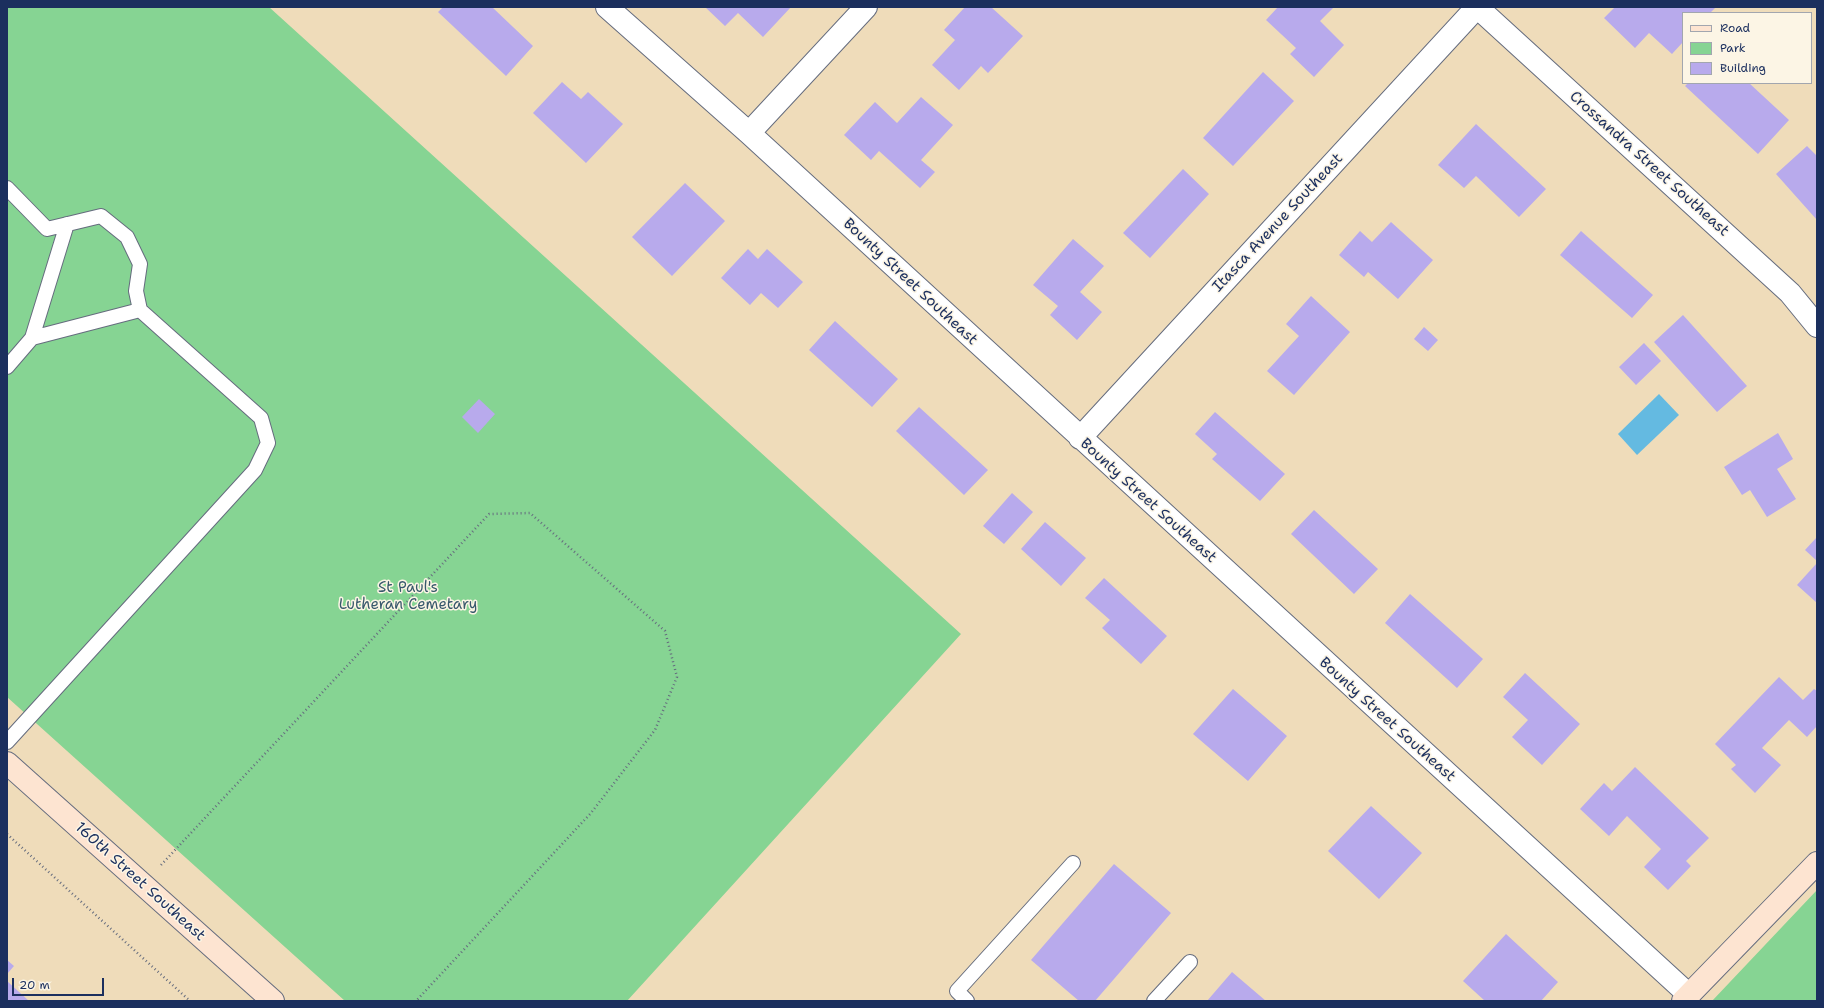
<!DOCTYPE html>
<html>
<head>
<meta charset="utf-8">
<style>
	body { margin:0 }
	#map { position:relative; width:1824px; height:1008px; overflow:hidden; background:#efdcba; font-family:"Shantell Sans",sans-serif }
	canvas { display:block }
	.frame { position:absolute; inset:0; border:8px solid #1b2f5e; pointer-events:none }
	.legend { position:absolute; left:1682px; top:12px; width:130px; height:72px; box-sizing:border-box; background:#fcf5e5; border:1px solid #a2a6af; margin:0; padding:5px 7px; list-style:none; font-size:12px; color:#1b2f5e }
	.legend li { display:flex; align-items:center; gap:8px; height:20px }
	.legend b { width:20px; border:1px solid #a2a6af }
	.scale { position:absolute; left:12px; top:978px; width:92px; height:18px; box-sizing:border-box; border:2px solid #1b2f5e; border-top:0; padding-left:5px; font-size:12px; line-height:14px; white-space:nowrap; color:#1b2f5e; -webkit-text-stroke:3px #fcf5e5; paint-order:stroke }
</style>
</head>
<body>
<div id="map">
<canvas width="1824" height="1008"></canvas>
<div class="frame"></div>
<ul class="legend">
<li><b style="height:5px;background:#fde4d1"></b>Road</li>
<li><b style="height:11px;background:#86d493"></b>Park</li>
<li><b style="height:11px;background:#b8aaec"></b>Building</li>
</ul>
<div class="scale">20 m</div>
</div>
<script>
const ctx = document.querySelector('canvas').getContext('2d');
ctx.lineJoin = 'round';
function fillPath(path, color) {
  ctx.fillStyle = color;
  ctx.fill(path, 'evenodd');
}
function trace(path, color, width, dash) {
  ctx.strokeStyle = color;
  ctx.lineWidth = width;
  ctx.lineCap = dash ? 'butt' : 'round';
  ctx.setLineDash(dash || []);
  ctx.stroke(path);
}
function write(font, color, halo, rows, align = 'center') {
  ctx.font = font + ' "Shantell Sans",sans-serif';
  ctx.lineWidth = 3;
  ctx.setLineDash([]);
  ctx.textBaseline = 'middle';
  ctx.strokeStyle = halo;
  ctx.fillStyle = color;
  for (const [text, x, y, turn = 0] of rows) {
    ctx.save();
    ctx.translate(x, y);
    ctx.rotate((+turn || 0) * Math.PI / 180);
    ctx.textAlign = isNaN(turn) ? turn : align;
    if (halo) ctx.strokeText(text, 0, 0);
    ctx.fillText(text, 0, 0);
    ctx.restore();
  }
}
fillPath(new Path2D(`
	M7,7H269L961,634L627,1001H345L7,697Z
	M1817,890V1001H1712Z`), '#86d493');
fillPath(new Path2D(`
	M1659,394L1679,415L1637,455L1618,434Z`), '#64bae1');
fillPath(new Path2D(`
	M443,7H492L533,46L506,76L438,12Z
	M705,7H791L763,37L738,13L725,26Z
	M965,7H991L1023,36L988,73L981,66L959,90L932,65L955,40L944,30Z
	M1278,7H1334L1320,21L1344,45L1314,77L1290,54L1296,48L1266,20Z
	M1615,7H1716L1710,13H1683V42L1672,54L1649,33L1635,48L1604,18Z
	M1263,72L1294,101L1233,166L1203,138Z
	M562,82L581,99L588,92L623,124L586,163L533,113Z
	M1688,83H1749L1789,120L1758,154L1685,86Z
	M921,97L953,125L921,160L935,172L920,188L879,151L871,160L844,135L875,102L897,123Z
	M1476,124L1546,189L1519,217L1476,176L1464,188L1438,165Z
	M1807,146L1817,156V220L1776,174Z
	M1183,169L1209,194L1150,258L1123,233Z
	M685,183L725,221L672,276L632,237Z
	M1391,222L1433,260L1398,299L1368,272L1364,277L1339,255L1360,231L1372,242Z
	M1581,231L1653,295L1632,318L1560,255Z
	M1073,239L1104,266L1080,292L1102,312L1077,340L1050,315L1058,306L1033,285Z
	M748,249L758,259L767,249L803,282L778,308L761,293L750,305L721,278Z
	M1311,296L1350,332L1294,395L1267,371L1299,336L1286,324Z
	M1683,315L1747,386L1717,412L1654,342Z
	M835,321L898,379L872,407L809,350Z
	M1424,327L1438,340L1428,351L1414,339Z
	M1644,343L1661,361L1636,385L1619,367Z
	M479,399L495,414L478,433L462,417Z
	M919,407L988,470L964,495L896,431Z
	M1215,412L1285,474L1260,501L1212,459L1217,454L1195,434Z
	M1778,433L1793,459L1777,469L1796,499L1767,517L1750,490L1742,495L1724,467Z
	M1012,493L1033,512L1004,544L983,526Z
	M1314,510L1378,569L1354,594L1291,534Z
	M1045,522L1086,558L1061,586L1021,549Z
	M1817,537V561L1805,550Z
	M1817,563V603L1797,585Z
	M1104,578L1167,636L1141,664L1102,628L1110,620L1085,598Z
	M1410,594L1483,659L1457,688L1385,623Z
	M1525,673L1580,724L1542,765L1512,737L1528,720L1503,697Z
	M1779,677L1803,700L1814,689L1817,691V726L1807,737L1789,720L1762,748L1781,765L1755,793L1731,769L1736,765L1715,744Z
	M1233,689L1287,736L1248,781L1193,734Z
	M1635,767L1709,838L1686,861L1691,866L1668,890L1644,867L1661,849L1627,816L1609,836L1580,809L1604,783L1612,791Z
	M1371,806L1422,853L1379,899L1328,851Z
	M1114,864L1171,913L1095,1001H1079L1031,960Z
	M1506,934L1558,982L1541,1001H1485L1463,981Z
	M7,960L14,966L7,974Z
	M1232,972L1266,1001H1207Z
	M7,981L29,1001H7Z`), '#b8aaec');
const lane = new Path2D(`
	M7,188L47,229L101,216L127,237L140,264L136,291L140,310L261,418L268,443L255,470L7,742
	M32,338L140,310
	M7,367L32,338L67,224
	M967,1001L957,991L1073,863
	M1154,1001L1190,962`);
const street = new Path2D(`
	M607,7L749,133L1689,995
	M1477,7L1790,293L1817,326
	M749,133L866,7
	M1080,438L1477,7`);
const secondary = new Path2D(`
	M7,763L273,1001
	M1683,1001L1817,863`);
trace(lane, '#656c7e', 16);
trace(street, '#656c7e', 24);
trace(secondary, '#656c7e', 24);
trace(new Path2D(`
	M7,834L190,1001
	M161,865L489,514L530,513L665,631L677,677L655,730L591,813L416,1001`), '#656c7e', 2.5, [1, 3]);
trace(lane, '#fff', 14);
trace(street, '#fff', 22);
trace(secondary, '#fde4d1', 22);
write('15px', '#1b2f5e', '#fcf5e5', [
	["Crossandra Street Southeast",1649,164,42],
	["Itasca Avenue Southeast",1278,223,-47],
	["Bounty Street Southeast",910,282,43],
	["Bounty Street Southeast",1148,501,42],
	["Bounty Street Southeast",1387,720,42],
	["160th Street Southeast",140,882,42]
]);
write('15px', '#36586b', '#fcf5e5', [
	["St Paul's",408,588],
	["Lutheran Cemetary",408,605]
]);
</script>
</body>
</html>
